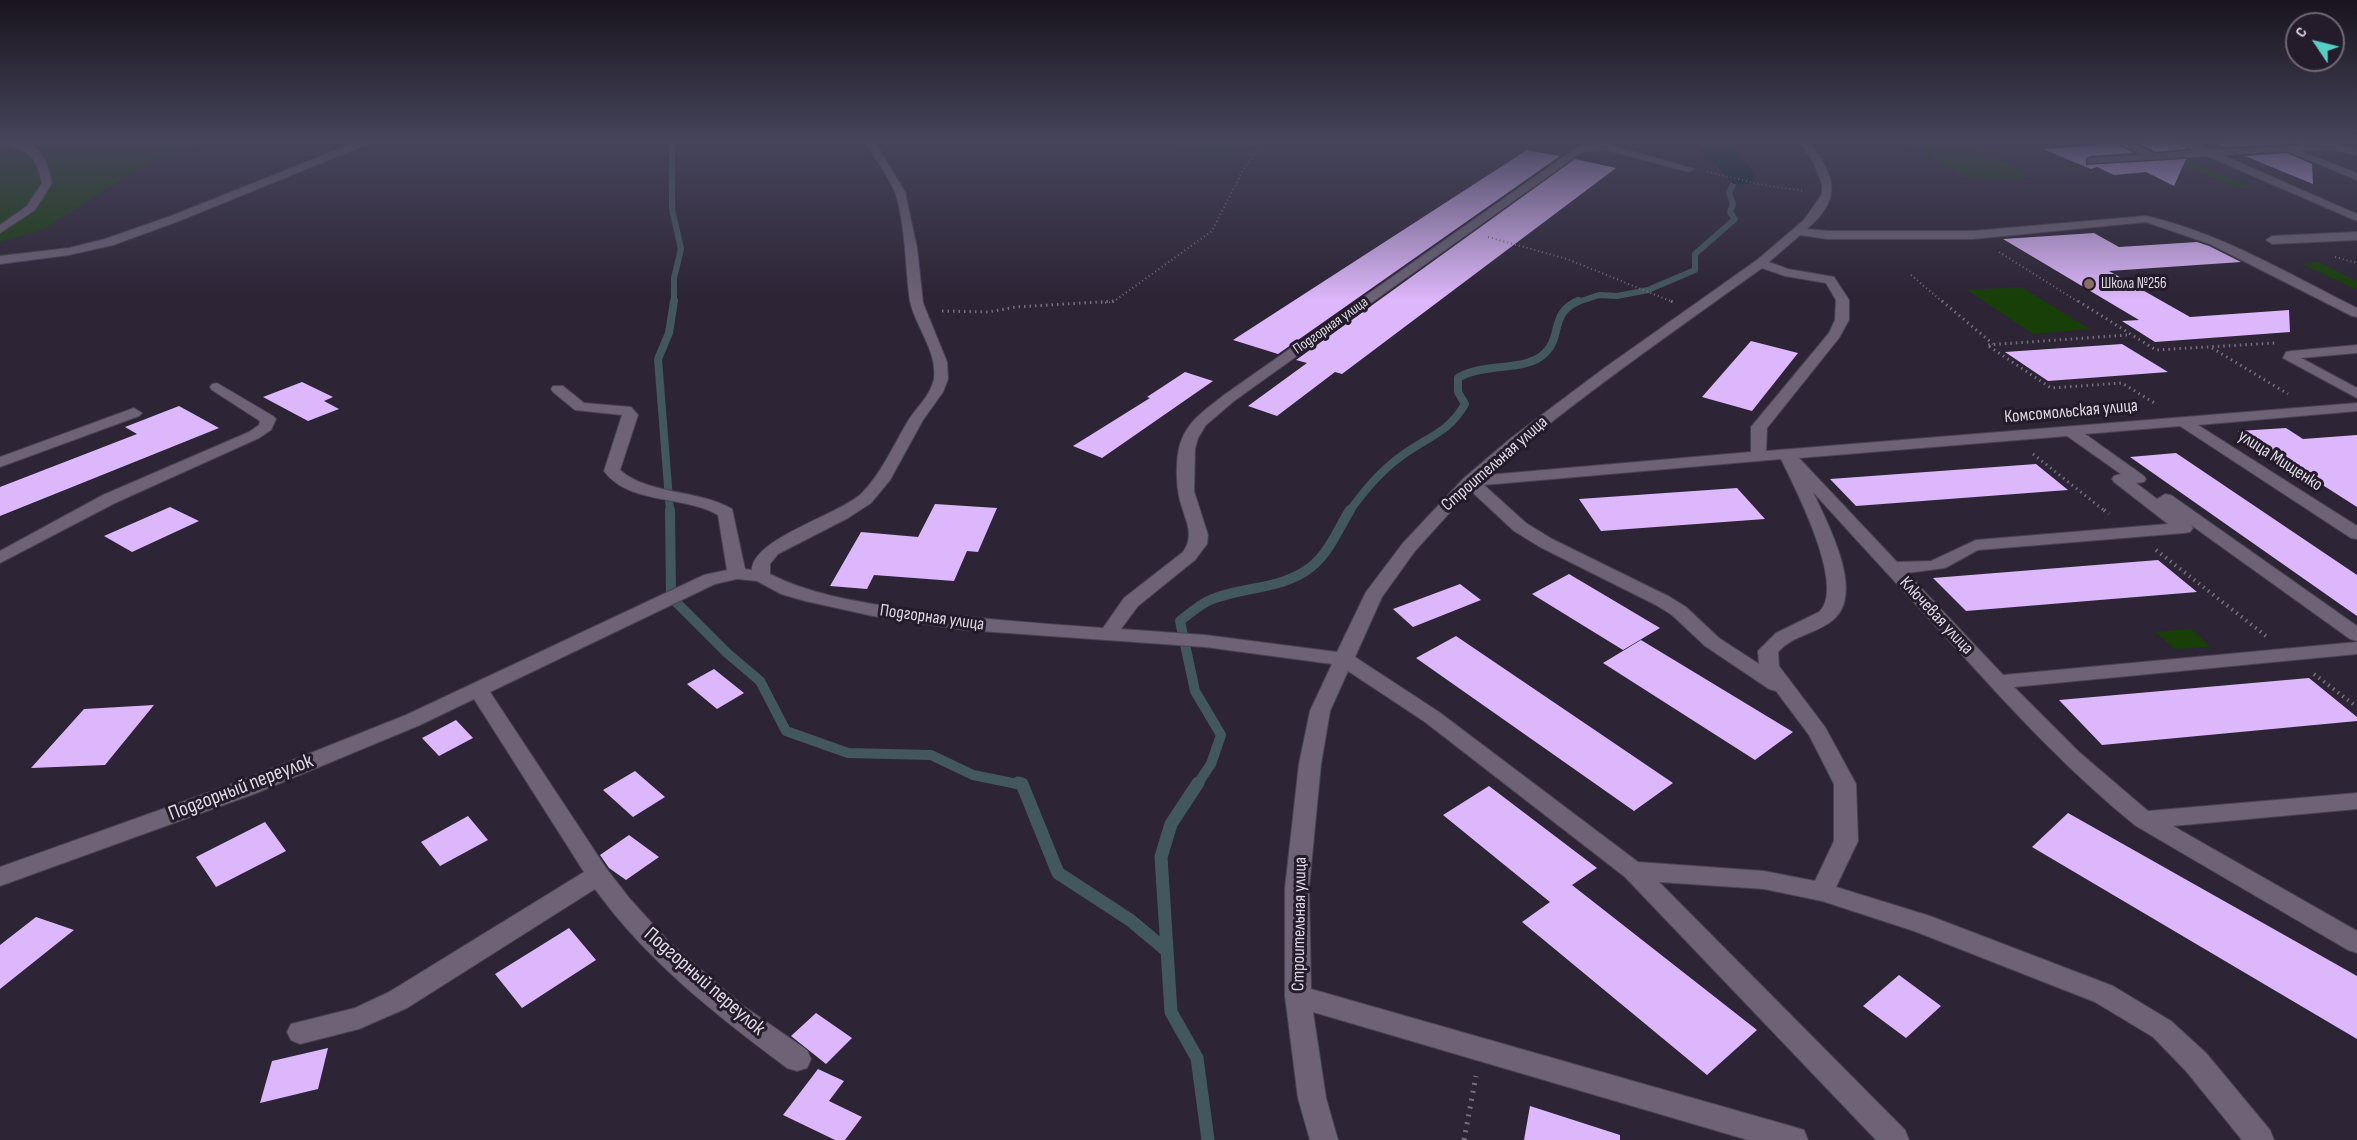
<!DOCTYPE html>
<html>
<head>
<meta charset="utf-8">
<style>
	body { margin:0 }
	#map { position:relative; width:2357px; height:1140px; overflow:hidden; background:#2d2435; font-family:"Sofia Sans Condensed",sans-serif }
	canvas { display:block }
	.north { position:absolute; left:2285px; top:12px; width:60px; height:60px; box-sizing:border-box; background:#241b2b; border:2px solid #6f6775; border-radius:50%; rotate:305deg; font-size:16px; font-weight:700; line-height:24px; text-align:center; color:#dfd9e4 }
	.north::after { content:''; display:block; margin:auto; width:21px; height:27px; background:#55cec5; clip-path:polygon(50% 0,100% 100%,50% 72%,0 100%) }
</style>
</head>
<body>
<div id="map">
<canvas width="2357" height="1140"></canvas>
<div class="north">С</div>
</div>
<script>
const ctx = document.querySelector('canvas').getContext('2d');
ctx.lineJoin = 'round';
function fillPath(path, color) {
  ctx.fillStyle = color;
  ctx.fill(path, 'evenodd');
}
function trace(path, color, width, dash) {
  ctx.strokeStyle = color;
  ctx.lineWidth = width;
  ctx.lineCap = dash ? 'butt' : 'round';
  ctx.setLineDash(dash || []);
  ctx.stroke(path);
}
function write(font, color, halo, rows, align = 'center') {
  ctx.font = font + ' "Sofia Sans Condensed",sans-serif';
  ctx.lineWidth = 6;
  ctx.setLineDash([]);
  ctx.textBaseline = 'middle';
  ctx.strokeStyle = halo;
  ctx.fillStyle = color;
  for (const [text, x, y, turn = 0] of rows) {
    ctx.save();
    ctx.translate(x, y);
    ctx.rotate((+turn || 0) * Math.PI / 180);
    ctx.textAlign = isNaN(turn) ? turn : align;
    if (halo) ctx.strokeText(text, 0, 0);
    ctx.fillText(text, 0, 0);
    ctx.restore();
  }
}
fillPath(new Path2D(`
	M0,141H204L149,162L44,229L0,242Z
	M1173,141H1268L1213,159Z
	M1905,141H1968L2025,174L2026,177L2020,180H1980L1963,176Z
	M2189,160L2251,187L2237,188L2175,161Z
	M2319,262L2357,281V290L2302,264Z
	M2021,287L2090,329L2033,334L1967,290Z
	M2191,629L2211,647L2175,649L2155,632Z`), '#173f07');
trace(new Path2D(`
	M672,141V209L681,249L674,278V303
	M1575,303L1599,295L1617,296L1648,290L1695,270V254L1735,219L1730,212L1733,204L1729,193L1733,185`), '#43575e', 6);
trace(new Path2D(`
	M670,512L658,359L669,333L674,301
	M1349,512C1363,492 1381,471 1400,457C1426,437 1448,434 1465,404L1458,392V378C1484,362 1525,372 1544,354C1563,337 1549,314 1578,301`), '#43575e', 8);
trace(new Path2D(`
	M670,510L671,597L727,653L760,681L786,731L848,753L931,755L973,775L1022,785
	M1197,785L1211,764L1221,735L1195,691L1180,621C1190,613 1199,605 1210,600C1243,586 1282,590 1311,567C1329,553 1338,529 1350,510`), '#43575e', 10);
trace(new Path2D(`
	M1018,783L1022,784L1058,873L1130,920L1166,950
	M1198,783L1171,824L1161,857L1171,1012L1197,1058L1208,1140`), '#43575e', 13);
fillPath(new Path2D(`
	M1701,141H1733L1737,147L1735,150L1757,176L1752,183C1729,189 1730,180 1716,165C1711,160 1705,159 1701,153L1704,149Z`), '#001f24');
fillPath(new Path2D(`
	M2153,141H2174L2187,149L2155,152L2137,142Z
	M2211,141H2312V143L2224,147Z
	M2116,144L2134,153L2091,156L2086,158V165L2186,159L2174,186L2146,172L2114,175L2097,167L2091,169L2043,149Z
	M1527,150L1560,156L1278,354L1233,340Z
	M2287,153L2312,164L2313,184L2245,156Z
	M1575,159L1616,168L1342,374L1335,372L1277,416L1248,406L1307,363L1296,360Z
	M2094,233L2119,247L2197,242L2209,246L2241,262L2109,271L2190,317L2289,310L2290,332L2155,342L2122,321L2139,320L2003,239Z
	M1751,341L1798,353L1752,411L1702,397Z
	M2122,344L2168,372L2048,381L2005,352Z
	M1185,372L1213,381L1102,458L1073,446L1150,398L1147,397Z
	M302,382L333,397L324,401L339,409L308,421L263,397Z
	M179,406L219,428L0,516V487L137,434L125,427Z
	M2286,428L2303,439L2357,435V507L2238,431Z
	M2176,453L2357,575V616L2130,457Z
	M2036,464L2068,490L1856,506L1830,479Z
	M1737,488L1765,519L1601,531L1579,499Z
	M935,504L997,508L978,552L967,551L954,581L874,575L867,589L830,586L861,532L918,537Z
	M170,507L199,521L132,552L104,536Z
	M2158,560L2197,592L1966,611L1933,578Z
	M1569,574L1660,628L1623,650L1532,594Z
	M1460,584L1481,600L1413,627L1393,609Z
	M1456,636L1673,783L1634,811L1416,658Z
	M1641,640L1793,732L1755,760L1603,663Z
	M714,669L744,693L717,709L687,684Z
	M2309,678L2357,717V721L2102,745L2059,700Z
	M154,705L105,765L31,768L84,709Z
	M456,720L473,738L439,756L422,738Z
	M635,771L665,797L633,817L603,790Z
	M1489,786L1597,868L1572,885L1757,1030L1707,1075L1522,922L1550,902L1443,815Z
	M2068,813L2357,976V1039L2032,847Z
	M468,816L488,840L440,866L421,842Z
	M265,822L286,851L216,887L196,857Z
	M629,835L659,857L626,880L609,868L600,855Z
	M36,917L74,930L0,989V945Z
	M569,928L596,960L522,1008L495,974Z
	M1899,975L1941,1006L1906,1038L1863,1006Z
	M816,1013L852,1038L826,1064L791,1036Z
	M328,1048L318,1089L260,1103L272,1061Z
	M818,1069L844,1081L829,1101L862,1117L845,1140H835L783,1115Z
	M1530,1106L1620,1135V1140H1524Z`), '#ddb7fb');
const minor = new Path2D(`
	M0,141C35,141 45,149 52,183L35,210L0,233V225L27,206L42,183C35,151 29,152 0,144Z
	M359,141H375L179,221L113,245L69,255L0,264V256L69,248L105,239L171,216Z
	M864,141H874L905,192L917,248L923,303L947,362L948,379L943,392L923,420L890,480L871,503L848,518L778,554L770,564V574C809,594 854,601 897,608C966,618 1034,623 1103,628L1124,598L1183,552C1198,532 1180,513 1178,490C1176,476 1176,452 1182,439C1190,419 1208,408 1224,395L1579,146L1607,144L1694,169L1689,172L1607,150L1582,152L1234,401L1206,425L1198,438L1195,449L1194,491L1208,535L1207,544L1195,560L1138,606L1121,629L1205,635L1337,652L1366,592L1403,543L1464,478L1511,438L1603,369L1757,260L1804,220L1822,194V184L1813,161L1799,141H1809C1834,177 1844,197 1807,229L1828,231H1973L2146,216C2221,233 2289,274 2357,308V317L2352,316L2210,244L2146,222L1973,239H1828L1800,235L1769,262L1788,269L1834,277L1849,300V320L1839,338L1767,428L1766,451L2357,403V411L2198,425L2357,526V539L2351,538L2180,426L2085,434L2144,476L2146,479L2144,482L2136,483L2157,499L2165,494L2171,495L2357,626V641L2350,639L2191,525L2193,528L2190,532L2184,533L1978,550L1945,568L1907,573L2003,675L2357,642V654L2014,687L2079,752L2148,811L2357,793V809L2173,826L2357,931V953L2348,950L2136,826C2069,772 2012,710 1955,647C1907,595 1860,544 1813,492C1827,522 1866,594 1833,620C1816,634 1793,635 1778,652L1779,666L1825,727L1856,784L1858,841L1836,887L1930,916L2113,986L2171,1021L2206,1053L2270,1130L2274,1140H2242L2186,1071L2153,1037L2095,1002L1914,931L1822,901L1764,889L1659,882L1905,1130L1909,1140H1876L1625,877L1425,722L1348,671L1330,711L1321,764L1309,888L1311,989L1794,1127L1804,1130L1808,1140H1748L1313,1012L1326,1098L1338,1140H1310L1298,1098L1285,996V888L1299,764L1310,711L1332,664L1205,647L965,630L873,616L805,601L781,594L757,581L737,579L715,584L490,692L606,868L630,899L669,942L742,1005L807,1050L811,1059L807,1068L797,1071L787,1068C716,1015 647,961 595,889L407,1008L359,1029L300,1044L291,1040L287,1032L291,1024L355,1008L389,992L584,872L474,699L420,725L254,794L0,886V867L238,782L406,715L704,575L727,570L718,515C684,495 629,505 604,471L622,415L575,410L553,392L551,389L553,386H563L584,403L631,407L638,415L620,470C648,495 697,489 732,509L745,569L752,570C752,539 838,515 861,494C881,474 893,446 908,421C916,408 931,395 934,379C938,352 915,326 910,301C905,267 906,225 895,192C888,175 874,157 864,141ZM1762,268L1785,276L1826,283L1836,300L1835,320L1829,333L1751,427V452L1487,475C1574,400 1669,335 1762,268ZM2067,436L2121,474L2114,476L2112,479L2114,482L2168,524L1976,540L1931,561L1897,562L1799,458ZM1781,459C1795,488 1847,588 1819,612L1776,633L1758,651L1759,664L1719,638L1686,607L1670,597L1552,539L1526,523L1484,485ZM1470,490L1514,531L1540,547L1656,605L1672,615L1705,646L1769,689L1776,691L1809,735L1834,784V841L1815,881L1764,871L1638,862L1439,712L1355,657L1382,597L1415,551Z
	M2115,141H2129L2155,154L2195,151L2176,141H2190L2210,150L2333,144L2357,149V155L2333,150L2300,151L2357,173V180L2287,151L2222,155L2357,214V221L2207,156L2088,163V159L2092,158L2142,155Z
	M2357,232V240L2272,244L2266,240L2272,236Z
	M2357,345V353L2301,358L2357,388V398L2283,358L2286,352L2291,351Z
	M217,383L273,416L276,419L271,430L259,438L115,503L0,563V551L103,495L249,432L259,425L260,421L212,390L210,387L212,384Z
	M134,408L142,413L139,416L0,467V457Z`);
trace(minor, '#4a4250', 2);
trace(new Path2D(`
	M1707,172L1769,186L1805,191
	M1488,237L1567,259L1673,302
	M1999,252L2080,303
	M2335,257L2357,263
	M1911,275L1944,303
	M1101,303L1113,302L1212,231L1243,170L1265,141`), '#776f7e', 2, [1, 3]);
trace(new Path2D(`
	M1671,301L1673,302
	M1942,301L1993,344
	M2078,301L2156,350L2275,343
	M942,311L988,312L1016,307L1114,301
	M2127,335L1987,345L2051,388L2122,383L2156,404
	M2212,348L2288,394
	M2033,454L2106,512`), '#776f7e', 3, [1.5, 4]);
trace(new Path2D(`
	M2104,510L2109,514
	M2156,550L2266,636
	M2314,674L2357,707`), '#776f7e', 4, [1.5, 4.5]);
trace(new Path2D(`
	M1464,1140L1476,1076`), '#776f7e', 5, [2, 6]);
fillPath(minor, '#6d6276');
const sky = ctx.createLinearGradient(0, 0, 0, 301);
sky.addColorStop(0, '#19141d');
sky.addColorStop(0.47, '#46455c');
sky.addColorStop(1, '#46455c00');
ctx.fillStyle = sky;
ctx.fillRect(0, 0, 2357, 301);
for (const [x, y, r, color] of [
	[2089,284,6,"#8d6e63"]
]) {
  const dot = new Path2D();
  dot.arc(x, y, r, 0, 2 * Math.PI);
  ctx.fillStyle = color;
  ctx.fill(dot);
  trace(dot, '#241b2b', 2);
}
write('15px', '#dfd9e4', '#241b2b', [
	["Школа №256",2101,284]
], 'left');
write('15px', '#dfd9e4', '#241b2b', [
	["Подгорная улица",1331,326,-35]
]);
write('18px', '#dfd9e4', '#241b2b', [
	["Комсомольская улица",2071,412,-5],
	["улица Мищенко",2280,461,33],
	["Строительная улица",1495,464,-41],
	["Ключевая улица",1936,616,47],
	["Подгорная улица",932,618,8],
	["Строительная улица",1300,924,-89]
]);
write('21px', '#dfd9e4', '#241b2b', [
	["Подгорный переулок",241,788,-21],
	["Подгорный переулок",704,982,41]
]);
</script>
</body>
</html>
